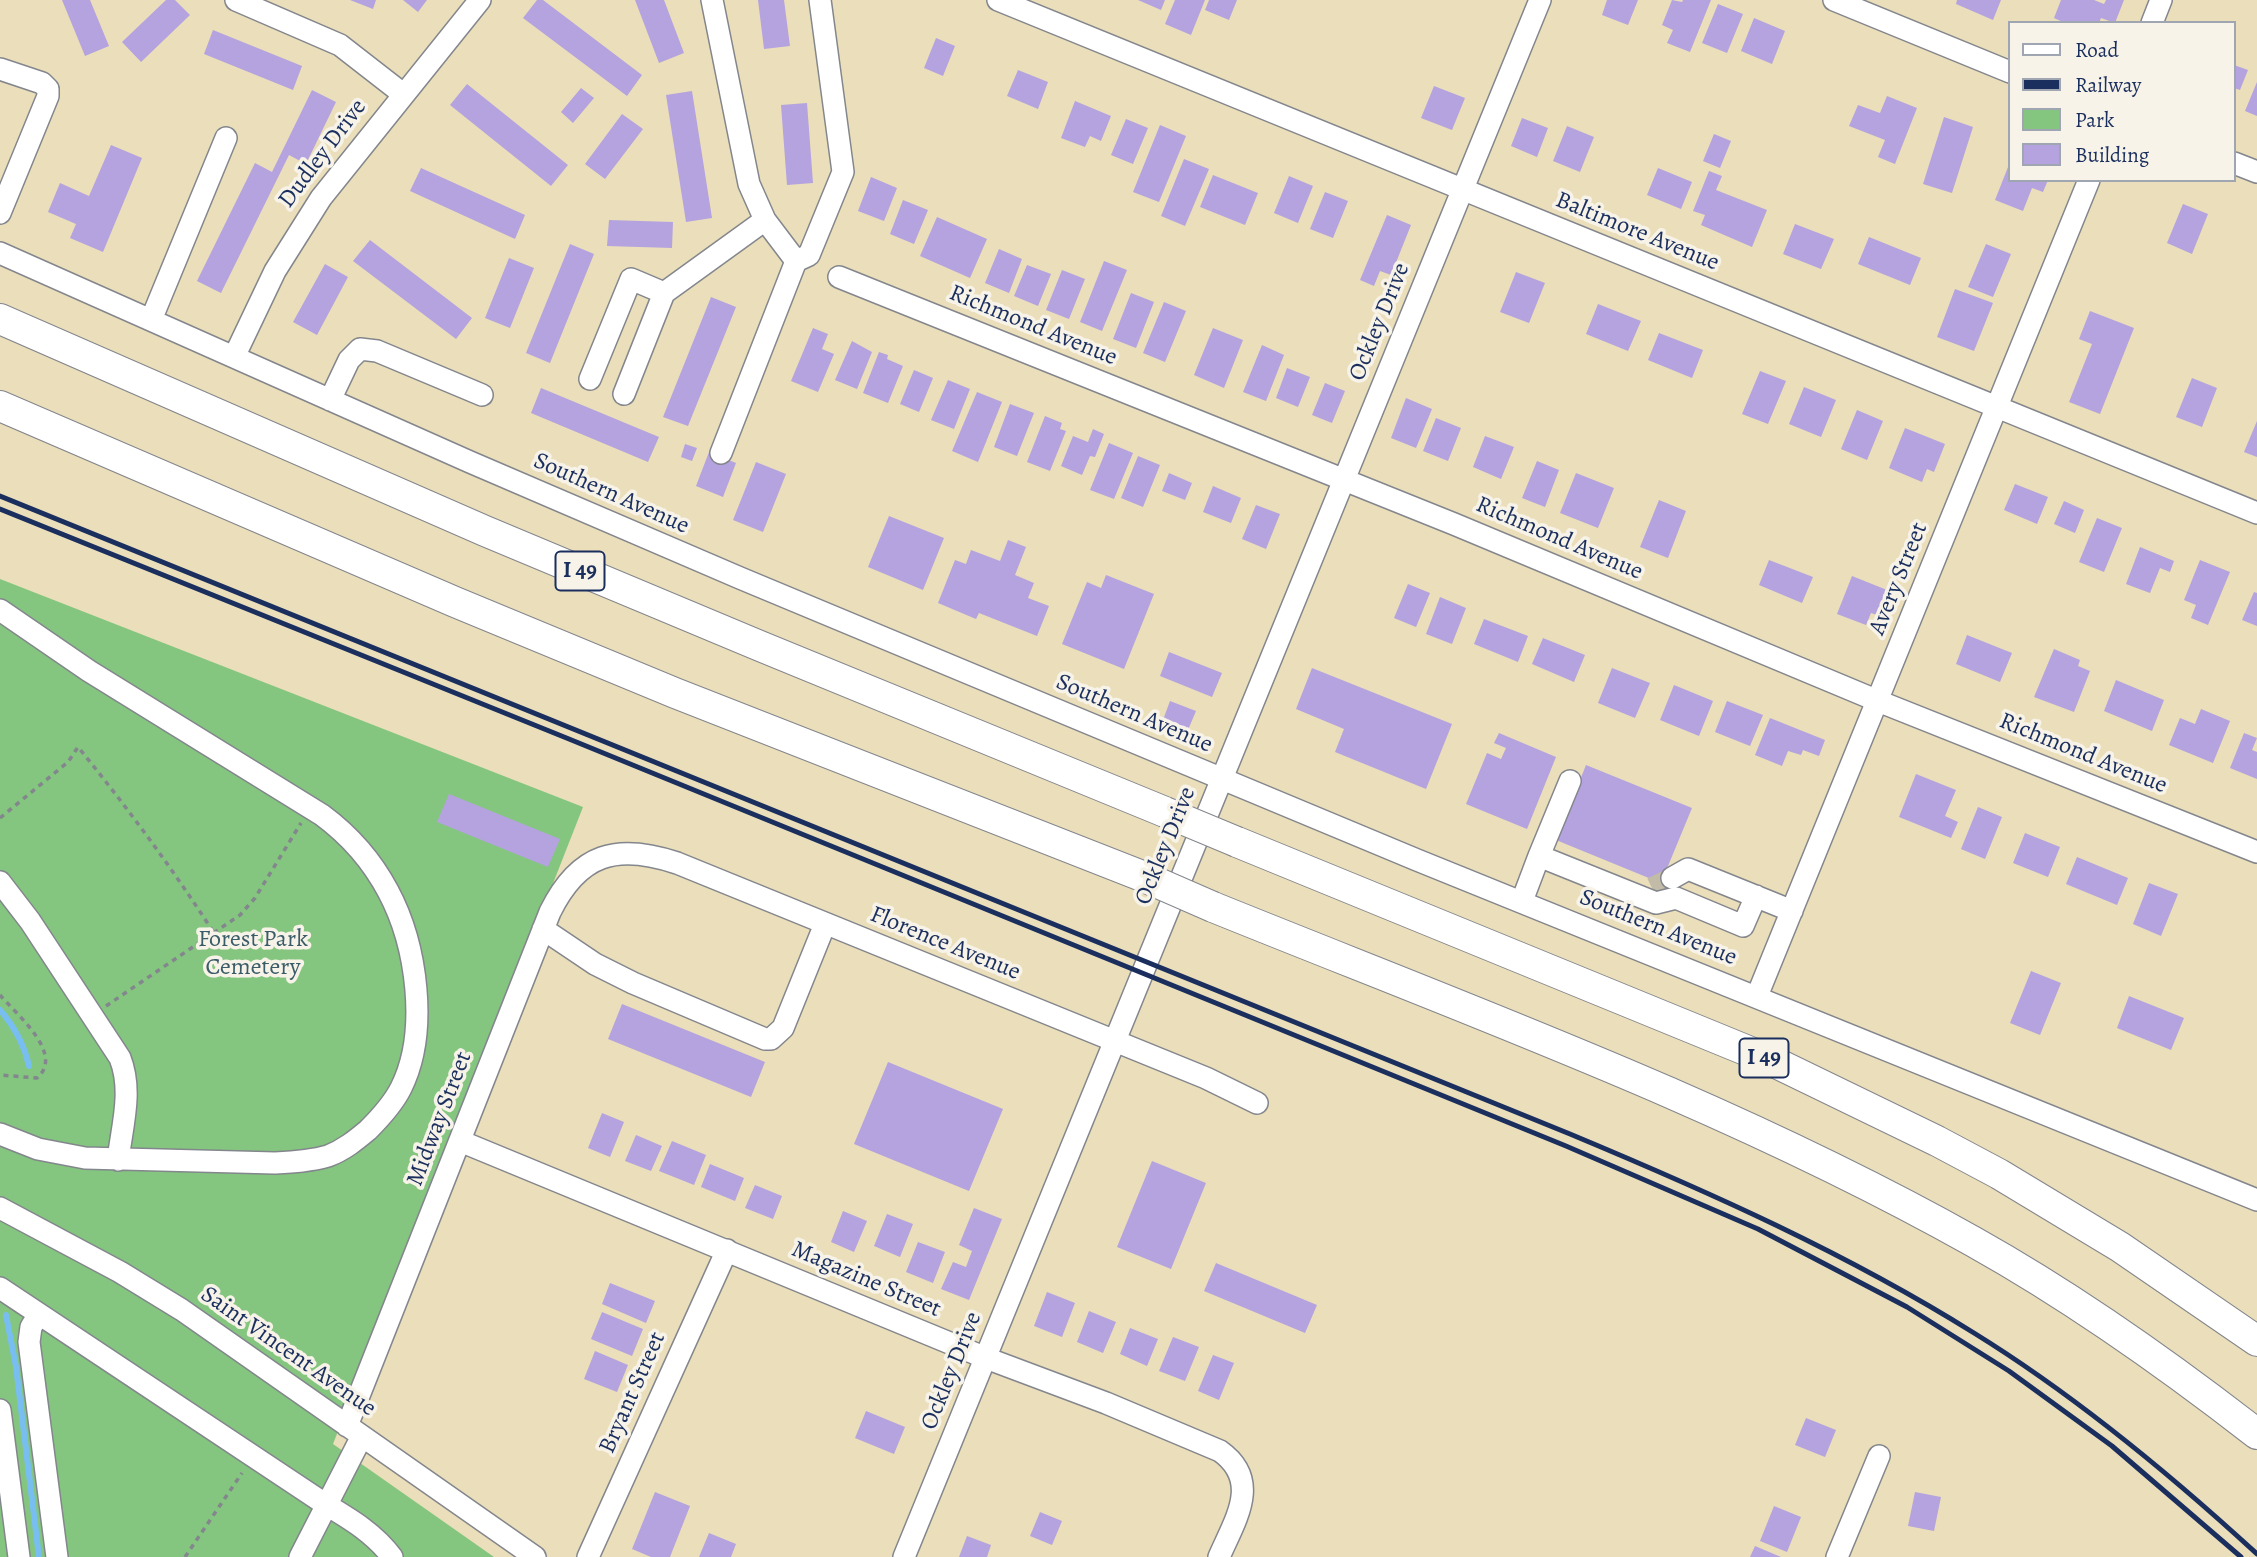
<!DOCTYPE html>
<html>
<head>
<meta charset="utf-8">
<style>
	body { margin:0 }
	#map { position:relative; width:2257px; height:1557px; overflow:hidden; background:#ebdeba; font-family:Alegreya,serif }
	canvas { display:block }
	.legend { position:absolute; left:2008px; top:21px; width:228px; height:161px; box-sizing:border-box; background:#f7f3e8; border:2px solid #9fa5b1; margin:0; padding:9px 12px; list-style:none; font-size:21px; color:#1b2f5e }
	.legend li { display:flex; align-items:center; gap:14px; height:35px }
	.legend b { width:35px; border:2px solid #9fa5b1 }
</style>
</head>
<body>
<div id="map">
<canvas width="2257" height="1557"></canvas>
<ul class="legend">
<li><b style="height:9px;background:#fff"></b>Road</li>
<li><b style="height:9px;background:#1b2f5e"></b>Railway</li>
<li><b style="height:19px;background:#84c67f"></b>Park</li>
<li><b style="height:19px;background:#b4a3de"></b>Building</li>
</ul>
</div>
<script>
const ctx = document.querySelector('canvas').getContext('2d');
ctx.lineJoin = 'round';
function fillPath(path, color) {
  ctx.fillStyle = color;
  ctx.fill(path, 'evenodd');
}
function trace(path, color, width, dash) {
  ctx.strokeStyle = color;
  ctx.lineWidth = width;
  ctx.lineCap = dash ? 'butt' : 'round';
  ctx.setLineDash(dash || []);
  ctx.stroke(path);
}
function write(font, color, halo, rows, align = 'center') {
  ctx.font = font + ' Alegreya,serif';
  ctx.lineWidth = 7;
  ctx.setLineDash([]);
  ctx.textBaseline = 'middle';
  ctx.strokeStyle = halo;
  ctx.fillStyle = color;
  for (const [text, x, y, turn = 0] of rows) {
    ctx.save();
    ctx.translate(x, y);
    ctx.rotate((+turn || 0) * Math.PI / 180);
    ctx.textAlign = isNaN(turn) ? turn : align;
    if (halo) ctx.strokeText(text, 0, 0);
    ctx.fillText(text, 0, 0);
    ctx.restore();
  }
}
fillPath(new Path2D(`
	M0,579L583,807L333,1444L494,1557H0Z`), '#84c67f');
trace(new Path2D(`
	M0,1010C15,1027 24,1044 29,1066
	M6,1315L16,1367L39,1557`), '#78bef0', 6);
fillPath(new Path2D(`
	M62,0H90L109,46L85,56Z
	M166,0H175L190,15L141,62L122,42Z
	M350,0H376L373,9Z
	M403,0H427L418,12Z
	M537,0H543L642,75L627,96L523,18Z
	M635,0H664L684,53L659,63Z
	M758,0H784L790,46L764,49Z
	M1138,0H1165L1161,10Z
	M1175,0H1205L1191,35L1165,24Z
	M1209,0H1237L1229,20L1205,10Z
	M1607,0H1638L1628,25L1602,15Z
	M1672,0L1682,2L1683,0H1711L1690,52L1667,43L1673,30L1662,25Z
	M1957,0H2001L1993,20L1956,4Z
	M2061,0H2094L2104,4L2106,0H2124L2115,23L2101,18L2099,23H2065L2054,18Z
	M1718,4L1743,14L1727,53L1702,43Z
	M1754,18L1785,31L1772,64L1741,51Z
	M213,30L302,66L293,90L204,54Z
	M936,38L955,46L943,76L924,68Z
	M2234,65L2248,70L2240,90L2234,88Z
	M1018,70L1048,82L1038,109L1007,96Z
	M2257,82V116L2245,111Z
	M467,84L568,165L551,186L450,105Z
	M1434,86L1465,98L1452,130L1421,118Z
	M581,88L594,98L573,123L561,112Z
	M312,90L336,102L306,164L289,155L221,293L197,281L255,163L272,172Z
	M692,91L712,218L686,222L666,95Z
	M1887,96L1917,108L1895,164L1878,157L1885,140L1849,126L1858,105L1880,113Z
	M1075,101L1111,116L1101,141L1090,136L1085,147L1061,138Z
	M807,103L813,183L787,185L781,105Z
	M622,114L643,129L605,179L585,164Z
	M1944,117L1973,127L1952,193L1923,184Z
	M1522,118L1548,128L1537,157L1511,146Z
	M1126,119L1148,128L1133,164L1111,155Z
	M1160,125L1186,136L1159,202L1133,192Z
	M1567,126L1594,137L1580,172L1553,161Z
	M1714,134L1731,141L1720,168L1703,161Z
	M111,145L142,158L103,252L70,238L76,224L48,212L60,183L89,196Z
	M1184,159L1209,169L1185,226L1161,216Z
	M2010,162V180H2048L2043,192L2032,188L2023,211L1995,200Z
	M421,168L525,215L515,239L410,191Z
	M1658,168L1692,182L1681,209L1647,195Z
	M1709,171L1722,176L1716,190L1767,210L1752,247L1701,225L1705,215L1693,211Z
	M1213,175L1258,193L1245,225L1200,207Z
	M1289,176L1313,186L1298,223L1274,213Z
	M871,177L897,188L884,221L858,211Z
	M1325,192L1348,201L1333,238L1310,229Z
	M903,200L928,210L914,244L890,234Z
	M2183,204L2208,214L2192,254L2167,243Z
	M1387,215L1411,225L1391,275L1380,271L1374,286L1360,280Z
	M937,217L987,239L970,278L920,256Z
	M609,220L673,222L672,248L607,246Z
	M1795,224L1834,239L1821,269L1783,254Z
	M1869,237L1921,258L1910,285L1858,264Z
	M370,240L472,318L456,339L353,261Z
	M570,244L594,254L550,363L526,353Z
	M1986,244L2011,254L1993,297L1968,287Z
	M999,249L1022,259L1009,293L985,283Z
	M509,258L534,268L510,328L485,318Z
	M1104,261L1127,270L1102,331L1080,322Z
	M325,264L348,277L317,335L293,322Z
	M1027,265L1051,274L1038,306L1014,296Z
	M1062,270L1085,279L1069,319L1046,310Z
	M1516,272L1545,283L1529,323L1500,312Z
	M1955,289L1993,303L1974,351L1937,337Z
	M1131,293L1154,302L1136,348L1113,339Z
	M711,297L736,307L688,426L663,417Z
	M1164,302L1186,311L1165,362L1143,353Z
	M1598,304L1641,321L1628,351L1586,334Z
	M2090,311L2134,328L2100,414L2069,402L2092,344L2079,339Z
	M813,328L828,334L822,349L834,354L818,392L791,381Z
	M1213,328L1243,340L1224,388L1194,375Z
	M1659,333L1703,350L1692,378L1648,360Z
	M852,341L872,352L857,389L835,380Z
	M1262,345L1284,355L1266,401L1243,392Z
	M879,352L888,355L887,359L903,366L888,403L863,393Z
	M1287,368L1310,377L1298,407L1276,398Z
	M914,370L933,378L919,412L900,404Z
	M1760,371L1786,381L1768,424L1742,414Z
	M2192,378L2217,388L2202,427L2176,417Z
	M948,380L970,389L954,429L931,420Z
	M1325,383L1345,391L1332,423L1312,415Z
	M1804,387L1836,400L1821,437L1789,424Z
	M541,388L659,437L648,462L531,413Z
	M977,392L1002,402L978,462L952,451Z
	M1406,398L1432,409L1416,448L1391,438Z
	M1010,404L1034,413L1017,456L994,447Z
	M1857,410L1883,421L1867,460L1841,449Z
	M1045,416L1062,423L1060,429L1066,431L1050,471L1027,462Z
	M1436,418L1461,428L1448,461L1423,451Z
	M2257,421V457L2244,452Z
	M1905,428L1945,444L1934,472L1927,469L1922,482L1889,468Z
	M1093,429L1104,434L1095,457L1090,456L1082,475L1061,466L1073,436L1088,442Z
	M1485,436L1514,447L1501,479L1473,467Z
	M1109,443L1133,453L1114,499L1090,490Z
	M685,444L697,448L692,461L681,457Z
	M709,452L736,463L723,497L696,486Z
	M1138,456L1160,465L1143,507L1121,498Z
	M1537,461L1559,470L1545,507L1522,498Z
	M756,462L786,474L763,532L733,520Z
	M1169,473L1192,483L1185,500L1162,491Z
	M1576,473L1614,488L1598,528L1560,513Z
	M2015,484L2048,497L2037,524L2004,510Z
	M1213,486L1241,498L1231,523L1203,512Z
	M1659,500L1686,511L1668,558L1640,547Z
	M2064,501L2084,510L2075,533L2054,524Z
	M1256,505L1280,514L1266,549L1242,539Z
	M889,516L944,538L923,590L868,567Z
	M2097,518L2122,528L2104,572L2079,562Z
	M1008,540L1026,547L1015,575L1034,583L1028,598L1049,606L1037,636L979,613L976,619L938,603L955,560L966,564L971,550L1000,561Z
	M2140,547L2174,561L2170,572L2160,568L2150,593L2126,584Z
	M1769,560L1813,577L1802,603L1759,585Z
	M2200,560L2230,572L2208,625L2191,618L2196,605L2184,600Z
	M1106,575L1154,594L1124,669L1062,644L1087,582L1101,588Z
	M1852,576L1887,590L1877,615L1871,613L1866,625L1837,614Z
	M1408,584L1430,593L1416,627L1394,618Z
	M2254,592L2257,593V626L2242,620Z
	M1440,597L1466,608L1452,644L1426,634Z
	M1484,619L1528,636L1518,662L1474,644Z
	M1967,635L2012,653L2000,682L1956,664Z
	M1543,638L1585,655L1574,682L1532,664Z
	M2054,649L2080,660L2078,666L2090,671L2074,712L2034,697Z
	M1169,652L1222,673L1212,697L1160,676Z
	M1312,668L1452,724L1426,789L1335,752L1344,729L1296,709Z
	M1612,668L1650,683L1635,718L1598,703Z
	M2116,680L2164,700L2152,731L2104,711Z
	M1674,685L1713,701L1699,736L1660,720Z
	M1170,701L1196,711L1188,730L1163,720Z
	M1727,701L1763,715L1750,746L1715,732Z
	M2201,709L2230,721L2213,763L2169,745L2180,718L2195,724Z
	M1770,718L1825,740L1819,756L1803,750L1801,755L1788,751L1782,766L1755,755Z
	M1499,733L1556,757L1527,829L1466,804L1487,753L1501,759L1506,748L1494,743Z
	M2244,733L2257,738L2252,750L2257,752V779L2230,768Z
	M1586,765L1692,808L1661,883L1556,840Z
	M1916,774L1956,790L1945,816L1958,822L1951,838L1899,817Z
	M449,794L560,839L548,867L437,822Z
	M1978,807L2002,817L1985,859L1961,849Z
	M2025,833L2060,847L2048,877L2013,863Z
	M2077,857L2128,878L2117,905L2066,884Z
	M2149,883L2178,894L2161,936L2133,924Z
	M2031,971L2061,983L2040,1035L2010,1023Z
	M2129,996L2184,1018L2171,1050L2117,1028Z
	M622,1004L765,1062L751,1097L608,1039Z
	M888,1062L1003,1109L969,1191L854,1144Z
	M602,1113L624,1122L610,1157L588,1148Z
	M636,1135L662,1146L651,1171L625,1161Z
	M672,1141L706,1155L694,1185L659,1171Z
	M1152,1161L1206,1183L1171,1269L1117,1247Z
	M710,1164L744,1178L735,1201L701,1187Z
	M755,1185L782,1196L773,1219L745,1208Z
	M974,1208L1002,1219L969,1300L941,1289L953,1262L966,1267L972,1251L959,1245Z
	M843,1211L867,1221L854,1252L831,1242Z
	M887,1214L913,1224L900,1257L874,1246Z
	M918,1242L945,1252L933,1283L906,1272Z
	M1216,1263L1317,1305L1305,1333L1204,1291Z
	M610,1283L655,1301L646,1323L602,1304Z
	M1047,1292L1075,1303L1062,1337L1034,1326Z
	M1089,1311L1116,1322L1103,1353L1077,1342Z
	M602,1312L643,1329L632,1356L591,1339Z
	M1130,1328L1158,1339L1147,1366L1120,1354Z
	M1173,1337L1199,1347L1185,1381L1159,1371Z
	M595,1351L628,1365L617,1392L584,1379Z
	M1213,1355L1234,1363L1219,1400L1198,1391Z
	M866,1411L905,1427L894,1454L855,1438Z
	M1806,1418L1836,1430L1825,1457L1795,1445Z
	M655,1492L690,1506L670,1557H651L632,1549Z
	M1915,1492L1941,1497L1934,1531L1908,1526Z
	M1774,1506L1801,1517L1787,1552L1760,1541Z
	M1040,1512L1062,1521L1052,1545L1030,1536Z
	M709,1533L736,1544L731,1557H699Z
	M967,1536L991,1545L987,1557H959Z
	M1755,1546L1781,1557H1750Z`), '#b4a3de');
trace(new Path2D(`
	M1652,888L1672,878`), '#c1bba8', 21, [21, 10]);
const minor = new Path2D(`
	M236,0L340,45L403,94
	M712,0L749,184L765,220L796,261
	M998,0L2257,513
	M1834,0L2010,72
	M2152,23L2161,0
	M0,69L42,83L48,89V96L0,213
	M2234,163L2257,172
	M0,253L470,462L740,578L1417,860L2257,1200
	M839,277L1454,524L1878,701L2257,852
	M151,320L226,138
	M234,357L275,271L321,198L480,0
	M590,379L631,279L664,293L765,220
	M624,394L664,293
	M330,400L349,360L360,349L377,351L482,395
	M721,453L796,261L809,255L843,172L820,0
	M0,610L89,671L322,815C349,835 372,861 388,891C417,945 429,1032 401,1088C393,1104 381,1117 368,1130C356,1140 344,1150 328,1156C311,1161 293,1162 275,1163L85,1158L38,1149L0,1134
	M1539,856L1570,781
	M1672,878L1688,869L1792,911
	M0,882L30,921L120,1058C133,1091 122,1126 118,1160
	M1522,901L1539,856L1656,903L1676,898L1743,926L1756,896
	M543,929L595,964L633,983L765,1039H771L783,1028L825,924
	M1757,996L2089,180
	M460,1141L986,1358L1106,1403L1220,1451C1262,1481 1235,1520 1219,1557
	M0,1208L120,1272L182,1310L535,1557
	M0,1288L325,1504C350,1519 374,1533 392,1557
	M39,1314L31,1327L29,1342L57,1557
	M0,1410L19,1557
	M347,1426L550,912C579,853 617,843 677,863L1206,1078L1257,1103
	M300,1557L362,1436
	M588,1557L727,1250
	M904,1557L1540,0
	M1837,1557L1879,1456`);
const highway = new Path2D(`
	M0,319L485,531L760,646L1165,812
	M0,406L455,602L675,693L1142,876
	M1237,842L1770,1060L1937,1141L1999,1174L2120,1247L2257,1341
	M1213,907C1470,1011 1732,1106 1974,1242C2074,1298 2167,1364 2257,1434`);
trace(minor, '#83868c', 24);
trace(highway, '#83868c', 32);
trace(new Path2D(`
	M0,818L68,762L78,747C127,807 172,868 214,933
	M0,995C17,1015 65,1054 37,1078L0,1075
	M106,1006L240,915L255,898L301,823
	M185,1557L242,1473`), '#83868c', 3.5, [5, 5]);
trace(minor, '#fff', 21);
trace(highway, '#fff', 30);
trace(new Path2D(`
	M0,496L1570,1134C1709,1192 1846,1253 1974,1333C2076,1396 2169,1473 2257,1554
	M0,509L569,739L1566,1146L1758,1229L1907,1307L2009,1371L2112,1446L2241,1557`), '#1b2f5e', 5);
const highwayBridge = new Path2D(`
	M1165,812L1237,842
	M1142,876L1213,907`);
trace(highwayBridge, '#83868c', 32, []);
trace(highwayBridge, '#fff', 30);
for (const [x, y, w] of [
	[580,571,49],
	[1764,1058,49]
]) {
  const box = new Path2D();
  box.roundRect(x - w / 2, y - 19.5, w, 39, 5);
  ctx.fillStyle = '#f7f3e8';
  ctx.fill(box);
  trace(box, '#1b2f5e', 2);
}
write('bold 23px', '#1b2f5e', null, [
	["I 49",580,571],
	["I 49",1764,1058]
]);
write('24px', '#1b2f5e', '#f7f3e8', [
	["Dudley Drive",323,154,-53],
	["Baltimore Avenue",1637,232,22],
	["Ockley Drive",1380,322,-68],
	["Richmond Avenue",1033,326,22],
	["Southern Avenue",611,494,24],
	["Richmond Avenue",1559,539,23],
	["Avery Street",1899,579,-68],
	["Southern Avenue",1134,714,23],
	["Richmond Avenue",2083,754,22],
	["Ockley Drive",1166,846,-68],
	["Southern Avenue",1658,928,22],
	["Florence Avenue",945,944,22],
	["Midway Street",440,1119,-69],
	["Magazine Street",866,1280,23],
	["Saint Vincent Avenue",288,1352,35],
	["Ockley Drive",952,1371,-68],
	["Bryant Street",633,1393,-66]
]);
write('24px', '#3a5c68', '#f7f3e8', [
	["Forest Park",253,940],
	["Cemetery",253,968]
]);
</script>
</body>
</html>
